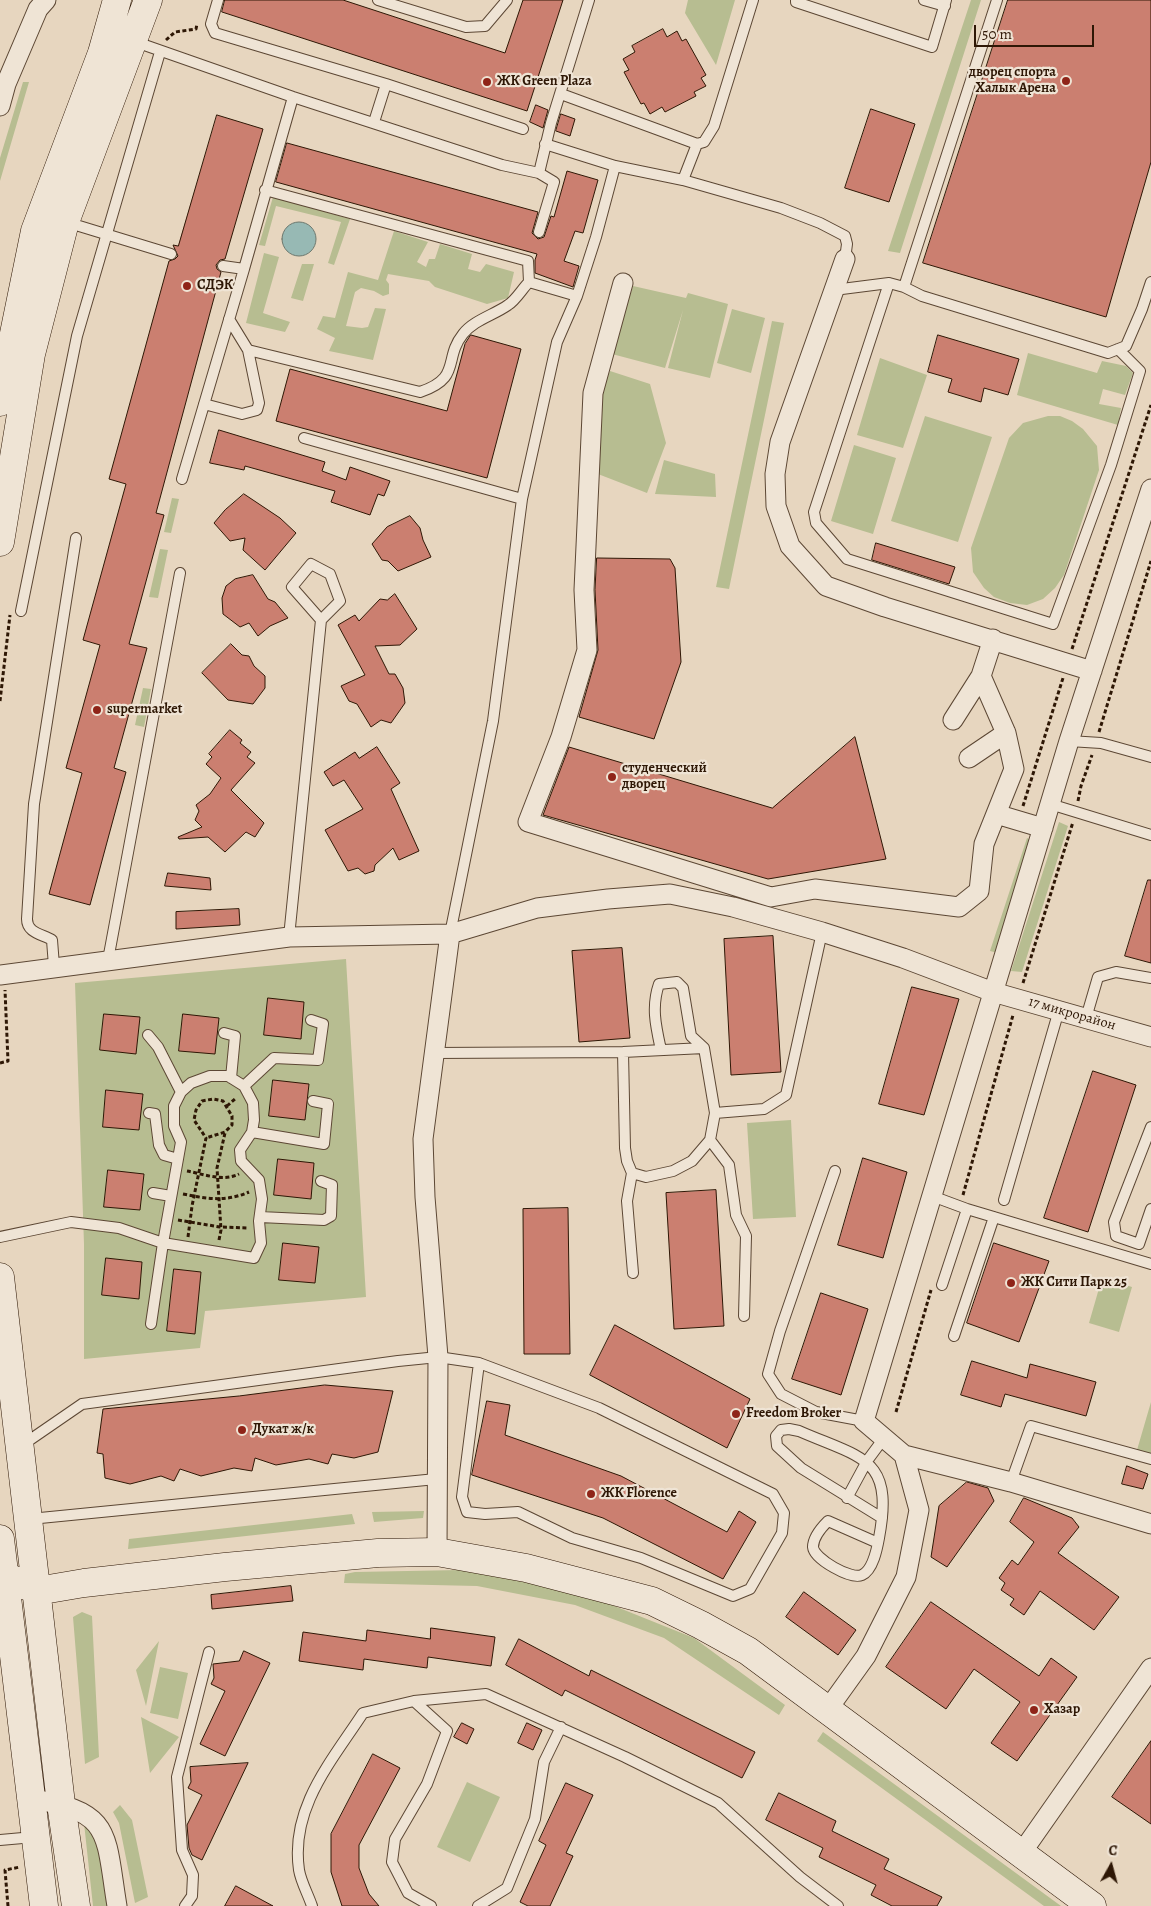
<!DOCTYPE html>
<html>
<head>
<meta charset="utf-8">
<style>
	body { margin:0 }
	#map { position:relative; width:1151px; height:1906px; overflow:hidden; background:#e7d6bf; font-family:Alegreya,serif }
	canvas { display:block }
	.north { position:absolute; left:1086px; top:1841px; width:50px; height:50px; -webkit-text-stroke:4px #efe4d5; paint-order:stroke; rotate:7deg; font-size:14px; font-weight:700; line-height:20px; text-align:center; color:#2e1705 }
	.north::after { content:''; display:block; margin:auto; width:18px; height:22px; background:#2e1705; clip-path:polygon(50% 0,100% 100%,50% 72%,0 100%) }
	.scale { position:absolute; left:974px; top:25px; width:120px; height:22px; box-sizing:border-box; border:2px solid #2e1705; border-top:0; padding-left:6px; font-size:15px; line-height:18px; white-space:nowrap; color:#2e1705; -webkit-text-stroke:4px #efe4d5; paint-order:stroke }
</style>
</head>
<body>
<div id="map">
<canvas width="1151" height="1906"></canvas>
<div class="north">С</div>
<div class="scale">50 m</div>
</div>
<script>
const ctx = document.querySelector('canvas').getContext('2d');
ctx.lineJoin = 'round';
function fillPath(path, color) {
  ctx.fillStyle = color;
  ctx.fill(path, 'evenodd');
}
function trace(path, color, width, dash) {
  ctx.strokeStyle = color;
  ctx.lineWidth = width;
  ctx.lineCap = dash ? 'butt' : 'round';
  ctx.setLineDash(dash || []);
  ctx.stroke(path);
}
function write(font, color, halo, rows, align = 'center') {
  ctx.font = font + ' Alegreya,serif';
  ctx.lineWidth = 4.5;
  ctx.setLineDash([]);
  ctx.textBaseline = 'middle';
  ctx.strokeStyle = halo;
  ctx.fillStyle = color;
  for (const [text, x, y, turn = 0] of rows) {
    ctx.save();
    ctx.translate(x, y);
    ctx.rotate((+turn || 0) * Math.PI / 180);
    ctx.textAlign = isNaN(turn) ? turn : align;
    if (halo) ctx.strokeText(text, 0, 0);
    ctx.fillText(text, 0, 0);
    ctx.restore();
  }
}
fillPath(new Path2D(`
	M688,0H735L716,65L685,13Z
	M971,0H981L900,253L888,251Z
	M23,82H29L0,181V158Z
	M273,197L350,219L334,265L328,263L341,222L276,206L265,246L259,245Z
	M394,231L428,242L417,262L426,267L429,259H435L440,244L472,254L468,269L480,272L486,264L514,272L508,298L487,304L435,287L429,281L388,274L386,280L389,284V294L383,296L374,291L361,288L355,292L346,326L362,328L368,327L375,308L386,309L373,360L329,351L335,338L317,329L323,316L335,318L348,272L378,280Z
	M264,253L279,257L263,313L290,322L285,332L246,323Z
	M302,264H314L303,301L291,298Z
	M633,286L686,298L688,293L728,304L710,378L668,368L683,310L665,368L612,354Z
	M732,309L765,318L751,373L717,363Z
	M772,321L784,323L729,589L716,587Z
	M1028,353L1097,373L1102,361L1126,366L1133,373L1125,395L1103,389L1099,404L1121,408L1118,425L1017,395Z
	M880,358L927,375L903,448L857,435Z
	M610,371L650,384L666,443L647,493L598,474L601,394Z
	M925,416L992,437L958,542L891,521Z
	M1048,416H1060L1072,421L1083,429L1097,446L1099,470L1064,575L1055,588L1043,599L1027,605L1010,603L994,597L984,588L973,572L971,548L1009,438L1023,423Z
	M854,445L896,458L873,534L831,521Z
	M664,460L715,474L716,497L655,494Z
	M172,498L179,499L171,533L164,532Z
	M160,549L168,550L158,598L149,597Z
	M143,688L151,689L144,727L135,725Z
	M1059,822L1068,826L1022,972L1011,971Z
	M1027,838L1032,841L998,953L990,951Z
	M346,959L366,1297L205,1311L200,1348L84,1359V1244L75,983Z
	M791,1120L796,1217L753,1219L747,1123Z
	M1102,1278L1132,1287L1119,1332L1089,1323Z
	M1151,1402V1454L1137,1450Z
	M424,1511L423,1518L374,1522L372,1512Z
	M352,1514L355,1524L128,1549L129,1539Z
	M460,1570L582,1593L694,1638L785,1705L779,1715L664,1638L575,1605L477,1586L344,1583L345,1574L355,1572Z
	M82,1612L92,1616L99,1757L85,1764L73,1617Z
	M159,1641L146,1706L136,1670Z
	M160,1667L188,1673L178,1719L150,1713Z
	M141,1717L179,1737L150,1773Z
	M823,1732L1061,1906H1044L817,1741Z
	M467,1782L500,1797L470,1862L437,1847Z
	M120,1805L132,1820L148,1897L135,1903L119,1823L113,1812Z
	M84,1823L98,1830L110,1906H93Z`), '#b7bd91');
const water = new Path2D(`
	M282 239a17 17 0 1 1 34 0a17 17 0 1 1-34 0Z`);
fillPath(water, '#97b9b4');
trace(water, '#6d786e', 1);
const building = new Path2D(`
	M225,0H343L505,53L523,0H563L527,111L222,12Z
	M1008,0H1151V162L1106,317L923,263Z
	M663,29L667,37L677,31L682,41L686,39L706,75L701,78L706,86L694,92L696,96L665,112L662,107L650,114L644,103L641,104L624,72L629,70L623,59L635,52L632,46Z
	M536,105L548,110L543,128L530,122Z
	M871,109L915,124L889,202L845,188Z
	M561,114L575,119L570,136L556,131Z
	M217,115L263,129L225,259L220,260L216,265L217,269L221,272L156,513L164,515L129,644L147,648L114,768L126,772L90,905L49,894L82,773L66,768L100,645L83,640L126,484L109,479L169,261L175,259L178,256L173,245L178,246Z
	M287,143L538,212L532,233L538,239L544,237L551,216L554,217L567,171L598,180L583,233L575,231L564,261L579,266L573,287L535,273V260L537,254L276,182Z
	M471,335L521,349L487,478L276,421L290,369L447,411L465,344Z
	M938,335L1019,359L1008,395L984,388L981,402L948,392L952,379L928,372Z
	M219,430L325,462L322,471L346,480L350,467L390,481L384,496L378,494L370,515L331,502L335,491L245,466L244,470L210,463Z
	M244,494L280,518L296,533L265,570L243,550L245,538L230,541L214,523L225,510Z
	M410,516L420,528L423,540L431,557L398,571L388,561L382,560L372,544L387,527Z
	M876,543L955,567L949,584L872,560Z
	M597,558L670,559L675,568L681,662L654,739L579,717L598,650L595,590Z
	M253,575L268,599L275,602L288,618L270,626L258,636L249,623L240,627L223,614L222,598L226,586L235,579Z
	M395,594L417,629L400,645L375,646L389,674H395L403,688L405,703L391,723L381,720L371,727L357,704L349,701L341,686L365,675L338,625L355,615L359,621L380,599L387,600Z
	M231,644L242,655L249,656L254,666L265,676V688L253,704L228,700L202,673Z
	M230,730L242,740L240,743L251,752L247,757L255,763L231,790L264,823L255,837L246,832L225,852L208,837L179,839L178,837L202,827L195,820L199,811L196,805L210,794L221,778L206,764L212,757L209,754Z
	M855,737L886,859L768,879L543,815L569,747L772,808Z
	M377,747L400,783L391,789L419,851L399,860L393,848L375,865L374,871L365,874L358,868L348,871L325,830L363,809L344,780L333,786L324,772L355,752L359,758Z
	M168,873L210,878L211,890L165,886Z
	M1148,880H1151V963L1125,956Z
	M239,909L240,925L176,929V912Z
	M773,936L781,1072L731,1075L724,939Z
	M622,948L630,1038L579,1042L572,951Z
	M912,987L959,999L924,1115L879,1104Z
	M268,998L304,1002L301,1039L264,1035Z
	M104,1014L140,1017L136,1054L100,1050Z
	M183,1014L219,1018L215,1054L179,1051Z
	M1093,1071L1136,1085L1088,1232L1044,1218Z
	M273,1080L309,1084L305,1120L269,1116Z
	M106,1090L143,1094L139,1130L103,1127Z
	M863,1158L907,1172L883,1258L838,1245Z
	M278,1159L314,1163L311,1199L274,1195Z
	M108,1170L144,1174L140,1210L104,1207Z
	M716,1190L724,1326L674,1329L666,1193Z
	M568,1208L570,1354H524L523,1209Z
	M283,1243L319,1247L315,1283L279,1280Z
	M994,1243L1049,1261L1019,1342L967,1323Z
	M106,1258L142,1262L139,1299L102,1295Z
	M174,1269L201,1272L195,1334L167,1331Z
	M821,1293L868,1309L841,1395L792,1379Z
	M615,1325L750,1399L727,1448L590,1375Z
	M972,1361L1027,1378L1030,1364L1096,1382L1086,1416L1005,1394L1001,1407L961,1395Z
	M325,1385L393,1391L378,1452L354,1458L332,1454L328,1464L309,1459L276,1465L255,1458L252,1471L234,1468L201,1476L180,1469L174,1481L161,1476L130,1484L105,1478L103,1454L97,1453L103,1409L239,1396Z
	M487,1401L510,1405L505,1435L621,1476L727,1532L739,1511L756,1522L723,1579L603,1518L472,1475Z
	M1127,1466L1148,1474L1143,1489L1122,1484Z
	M967,1482L988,1488L994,1501L947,1567L931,1557L939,1506Z
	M1024,1498L1072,1518L1079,1527L1058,1553L1119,1597L1094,1630L1040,1591L1024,1615L1010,1605L1014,1599L1001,1590L1005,1583L999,1578L1012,1560L1018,1565L1034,1542L1010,1522Z
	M291,1586L293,1601L212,1609L211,1595Z
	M804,1592L856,1630L838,1655L786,1617Z
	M931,1602L1039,1676L1051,1658L1077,1677L1017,1761L991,1743L1020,1702L974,1669L946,1709L886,1667Z
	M431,1628L495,1637L491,1666L428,1657L427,1668L364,1659L363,1670L299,1661L303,1632L366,1641L367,1630L430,1639Z
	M519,1639L589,1676L591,1670L755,1752L742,1778L565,1690L562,1696L506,1665Z
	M244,1651L270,1663L225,1756L200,1744L225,1691L211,1684L214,1678L213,1664L239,1661Z
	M462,1723L474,1729L467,1744L454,1737Z
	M527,1723L542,1730L533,1750L518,1743Z
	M1151,1741V1824L1112,1797Z
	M373,1754L400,1768L359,1845V1868L369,1894L379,1906H342L331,1872V1834Z
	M248,1763L202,1860L192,1855L189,1848L187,1825L202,1795L188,1788L191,1782L190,1767Z
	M566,1783L593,1795L566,1853L573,1856L550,1906H528L520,1902L546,1845L539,1841Z
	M779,1793L836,1821L832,1831L889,1859L884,1869L942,1897L937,1906H892L871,1895L876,1885L819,1857L823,1848L766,1820Z
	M236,1886L273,1906H225Z`);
fillPath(building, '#cb7f70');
trace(building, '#2e1705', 1);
const lane = new Path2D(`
	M218,0L211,24L215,33L386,84L374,122
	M378,0L466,27L485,26L507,0
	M796,0V2L932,47L946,0
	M924,0L945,6
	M997,0L904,287L922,296L1108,353L1126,346L1142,309L1151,282
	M133,41L293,97L502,165L539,173L554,182L539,232
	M386,84L523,129
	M561,94L697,144L704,142L714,126L753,0
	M697,144L683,180L781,208L820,223L845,236L847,244L845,259
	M615,166L683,180
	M539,173L551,123L589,0
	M66,222L171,254
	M244,269L293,97
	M529,282L577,296
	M904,287L889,283L814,512L816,523L847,559L1053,624L1111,465L1140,371L1118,349
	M834,290L889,283
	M248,350L420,392C462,378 443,359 463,334C474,320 494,315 508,305C516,300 522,289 529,282L528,261L265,190
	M204,404L242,414L257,410L259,403L248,350L229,319
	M304,438L522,499
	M182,479L244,269L223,266
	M21,611L77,336L160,52
	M1069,741L1101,743L1151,757
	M1050,804L1151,835
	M450,934L493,721L522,499L557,342L577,296L596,237L615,166L545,144
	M289,937L321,620L340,601L330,574L311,564L292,587L321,620
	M108,960L180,573
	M54,966L52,940C42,934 27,933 27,919L34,804L76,538
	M1086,1018L1098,977L1116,972L1151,978
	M224,1033L235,1036L231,1078
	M148,1035L158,1047L181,1092
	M623,1052L625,1148L627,1161L632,1173L627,1201L633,1273
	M433,1053L623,1052L704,1048
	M210,1076H228L244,1086L253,1103L254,1120L252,1132L240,1150L241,1161L259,1180L262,1199L259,1221L261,1243L254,1258L163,1243L181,1142L174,1126V1106L181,1092L191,1083Z
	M244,1086L274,1058L318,1060L323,1024L311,1020
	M149,1113L155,1114L159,1145L164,1155L178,1159
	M715,1113L764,1109L786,1095L822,932
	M1151,1127L1114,1222L1116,1236L1139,1244L1151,1209
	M252,1132L324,1144L328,1104L313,1101
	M710,1140L729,1165L736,1215L746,1236L744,1316
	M835,1171L780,1331L768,1374L781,1394L816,1412L864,1421
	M632,1173L646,1177L673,1171L692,1161L710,1140L715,1113L704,1048L691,1036L683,988L677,982L659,984C651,1007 656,1027 661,1050
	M153,1193L171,1196
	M932,1196L967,1209L1151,1264
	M1004,1200L1059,1010
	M260,1217L324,1220L331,1216L332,1185L321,1181
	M0,1237L71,1222L119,1228L163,1243L151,1324
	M942,1285L967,1209
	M954,1336L994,1217
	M21,1446L82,1404L398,1361L438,1357L479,1363L599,1408L773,1494L784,1513L782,1533L750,1589L733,1596L641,1558L572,1538L518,1512L485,1514L467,1512L462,1497L479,1363
	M1011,1482L1031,1426L1151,1459
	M847,1498L867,1461L884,1438
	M30,1519L436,1479
	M878,1543L828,1521C822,1527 813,1537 813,1547C814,1559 851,1580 862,1575C873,1570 877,1549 879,1538C894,1457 863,1459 799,1431L789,1429L781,1430L776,1436L777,1446L801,1468L882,1518
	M414,1701L447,1731L427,1784L395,1839L392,1862L408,1893L431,1906
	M0,1840L34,1837
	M185,1906L192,1896L193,1875L182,1850L177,1777L209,1652
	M312,1906C308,1894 301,1882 299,1870C290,1808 331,1762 363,1713L414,1701L486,1694L625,1757L718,1803L800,1877L838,1906
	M478,1906L507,1888L535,1819L544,1762L561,1727`);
const street = new Path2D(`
	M0,106L6,84L38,9L46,0
	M845,259L780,442L775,474L776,506L790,546L826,586L885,607L1092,671
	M623,283L593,393L584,590L587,650L561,737L528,822L771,897L815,889L959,907L979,891L984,844L1014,769L1006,733
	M953,720L981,676L993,639
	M969,758L1006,733L981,676
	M996,814L1043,828
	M0,975L289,937L450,934L537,908L608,899L670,894L733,907L822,932L903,958L993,992L1151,1037
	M904,1455L1011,1482L1151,1524
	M437,1552L438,1357L425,1197L423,1139L450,934
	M828,1709L866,1656L906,1577L919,1510L904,1455L864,1421L1069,741L1151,489
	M31,1799C113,1811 105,1833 117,1906
	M1020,1855L1151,1668`);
const secondary = new Path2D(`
	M0,402L35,231L102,53L117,0
	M0,542L31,354L65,222L148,0
	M0,1277L61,1804L76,1906
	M0,1539L44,1906
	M4,1575L37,1591L84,1583L225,1567L378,1553L437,1552L526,1568L652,1601L701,1625L748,1651L1092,1906`);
trace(lane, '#5c4734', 12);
trace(street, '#5c4734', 21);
trace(secondary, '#2e1705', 29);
trace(new Path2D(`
	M166,40L175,32L196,29L197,24
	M1072,649L1151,405
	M0,701L10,615
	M1099,732L1151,561
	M1078,801L1081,786L1092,755
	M1023,806L1063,678
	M1023,983L1073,822
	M0,1063L8,1061L5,990
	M227,1106L236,1098
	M187,1171C203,1174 223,1182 239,1174
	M183,1194C207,1199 226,1202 249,1192
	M963,1195L1013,1015
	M178,1220L220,1227L248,1228
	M188,1237L192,1206L206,1138L194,1120L196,1110L202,1101L213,1099L223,1101L232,1116V1125L225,1132L206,1138
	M219,1240L221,1230L217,1168L225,1133
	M896,1412L931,1290
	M8,1906L5,1870L20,1867`), '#2e1705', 3, [4, 2.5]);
trace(lane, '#efe4d5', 10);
trace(street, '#efe4d5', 19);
trace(secondary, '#efe4d5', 28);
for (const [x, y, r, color] of [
	[1066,81,5,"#8f2418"],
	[487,82,5,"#8f2418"],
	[187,286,5,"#8f2418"],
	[97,710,5,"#8f2418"],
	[612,777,5,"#8f2418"],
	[1011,1283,5,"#8f2418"],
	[736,1414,5,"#8f2418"],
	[242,1430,5,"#8f2418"],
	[591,1494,5,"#8f2418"],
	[1034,1710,5,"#8f2418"]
]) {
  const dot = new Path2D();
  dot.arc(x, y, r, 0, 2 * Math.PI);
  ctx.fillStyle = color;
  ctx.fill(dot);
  trace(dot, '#efe4d5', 2);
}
write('bold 14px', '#2e1705', '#efe4d5', [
	["дворец спорта",1056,73,"right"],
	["Халык Арена",1056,89,"right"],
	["ЖК Green Plaza",497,82],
	["СДЭК",197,286],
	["supermarket",107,710],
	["студенческий",622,769],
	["дворец",622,785],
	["ЖК Сити Парк 25",1021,1283],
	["Freedom Broker",746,1414],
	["Дукат ж/к",252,1430],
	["ЖК Florence",601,1494],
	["Хазар",1044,1710]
], 'left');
write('14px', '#2e1705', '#efe4d5', [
	["17 микрорайон",1072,1014,16]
]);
</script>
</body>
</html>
